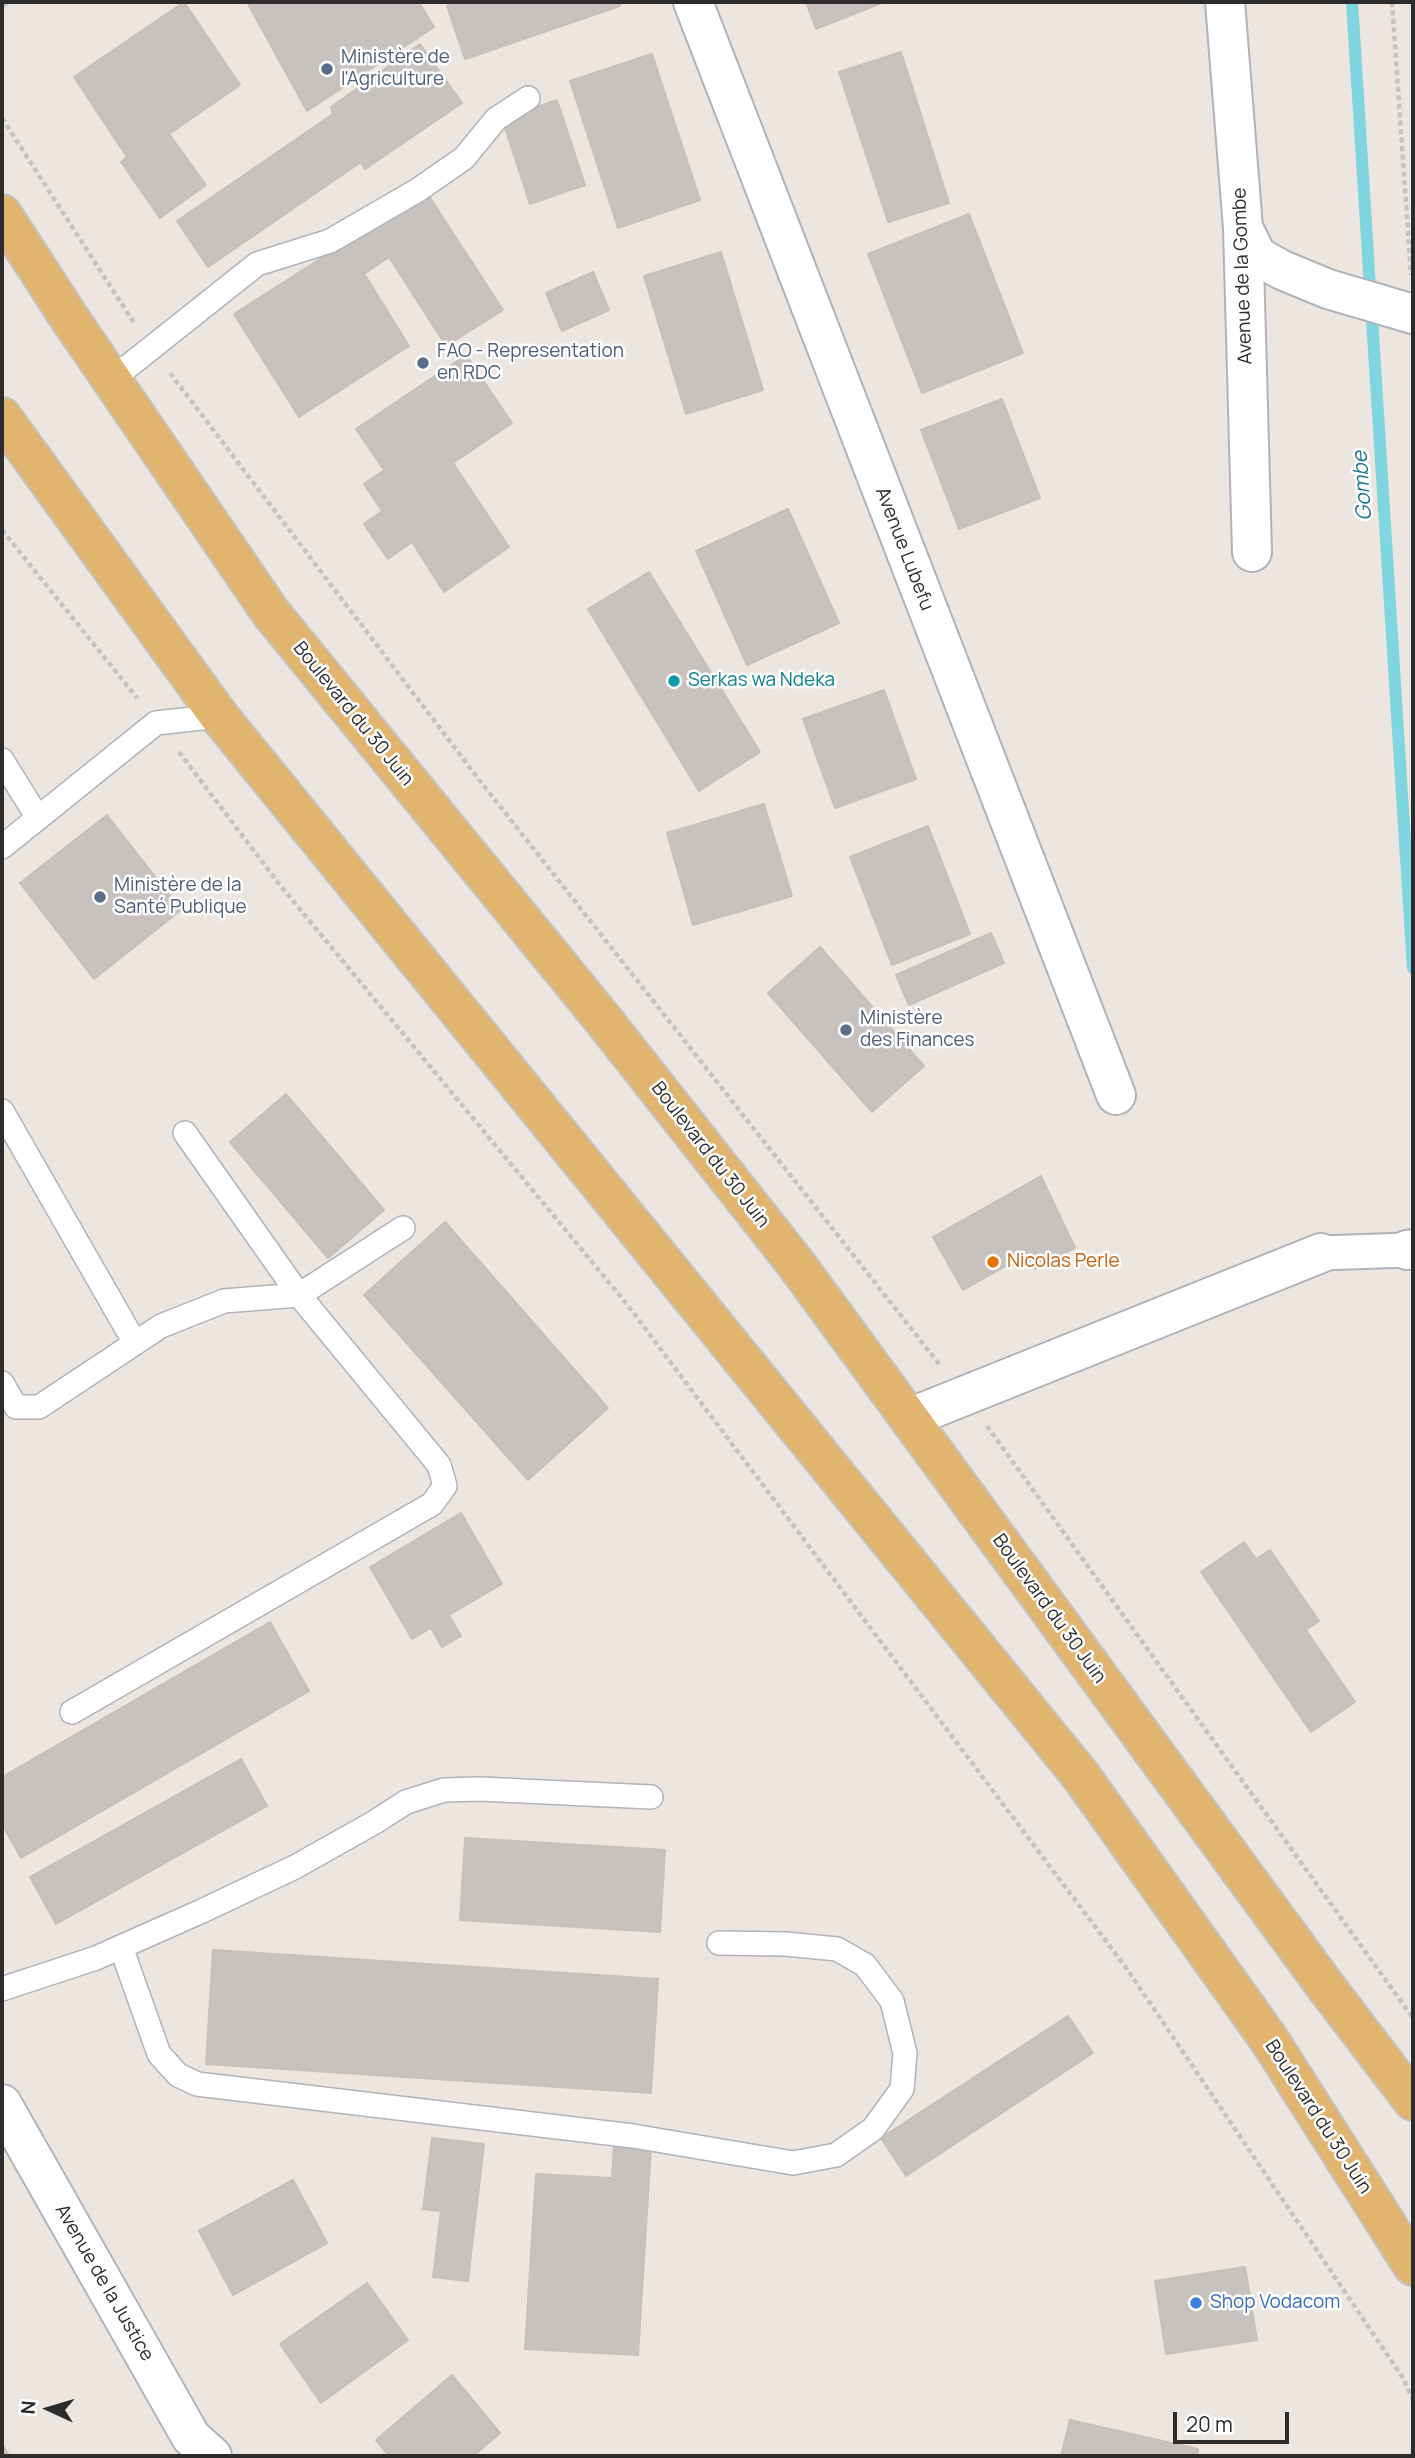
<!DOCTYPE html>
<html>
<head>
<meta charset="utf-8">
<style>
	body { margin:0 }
	#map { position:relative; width:1415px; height:2458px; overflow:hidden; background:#ece5e0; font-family:Manrope,sans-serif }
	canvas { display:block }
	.frame { position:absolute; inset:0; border:4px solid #2c2c2c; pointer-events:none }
	.north { position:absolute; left:14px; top:2374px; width:70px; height:70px; -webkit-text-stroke:5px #fff; paint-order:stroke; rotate:274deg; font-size:19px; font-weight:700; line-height:28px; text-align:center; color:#2c2c2c }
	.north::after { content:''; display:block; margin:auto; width:24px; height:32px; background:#2c2c2c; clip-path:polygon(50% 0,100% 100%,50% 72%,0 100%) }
	.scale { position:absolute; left:1173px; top:2412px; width:116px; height:32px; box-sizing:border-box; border:4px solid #2c2c2c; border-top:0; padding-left:9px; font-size:21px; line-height:24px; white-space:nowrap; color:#2c2c2c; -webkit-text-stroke:5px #fff; paint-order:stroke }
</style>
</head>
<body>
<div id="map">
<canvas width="1415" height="2458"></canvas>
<div class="frame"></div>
<div class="north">N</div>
<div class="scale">20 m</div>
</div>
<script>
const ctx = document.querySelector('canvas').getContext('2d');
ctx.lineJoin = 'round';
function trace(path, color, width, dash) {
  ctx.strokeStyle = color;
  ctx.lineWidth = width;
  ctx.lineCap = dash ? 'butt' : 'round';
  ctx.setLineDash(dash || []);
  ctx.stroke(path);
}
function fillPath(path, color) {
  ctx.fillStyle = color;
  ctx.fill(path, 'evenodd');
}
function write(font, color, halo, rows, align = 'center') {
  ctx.font = font + ' Manrope,sans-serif';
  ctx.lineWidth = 5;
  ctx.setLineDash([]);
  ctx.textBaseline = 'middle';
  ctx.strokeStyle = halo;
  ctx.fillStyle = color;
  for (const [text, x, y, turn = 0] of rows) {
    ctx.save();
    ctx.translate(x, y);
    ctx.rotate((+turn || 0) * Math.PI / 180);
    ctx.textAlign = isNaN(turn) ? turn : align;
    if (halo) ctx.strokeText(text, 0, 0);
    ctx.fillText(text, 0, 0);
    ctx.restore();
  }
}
trace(new Path2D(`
	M1352,2L1413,968`), '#7fd6e1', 12);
const building = new Path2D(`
	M184,2L240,85L169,134L206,185L160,218L121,162L127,157L74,77Z
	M247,2H419L434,27L307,111Z
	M458,2H618L620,6L465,59L447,6Z
	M806,2H884L816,29Z
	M420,44L462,103L365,169L361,162L208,267L177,221L333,114L331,107Z
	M901,52L949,203L888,222L839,72Z
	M652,54L700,200L618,228L570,81Z
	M557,100L585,185L530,204L502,119Z
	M425,190L503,310L446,346L389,257L364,274L345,243Z
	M969,214L1023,353L922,393L868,254Z
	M345,243L409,346L299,417L234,314Z
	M721,252L763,390L686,414L644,276Z
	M593,272L609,310L562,331L546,293Z
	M466,355L512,423L453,463L509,547L444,592L412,542L388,559L364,524L382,511L364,484L384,470L356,429Z
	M1002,399L1040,498L959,529L921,430Z
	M788,509L839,623L747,665L696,551Z
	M649,572L760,752L699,791L588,609Z
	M884,690L916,779L835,808L803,719Z
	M764,804L792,896L693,925L667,833Z
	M107,815L181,910L94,979L20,883Z
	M928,826L970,934L892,965L850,857Z
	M991,933L1004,963L909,1005L896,975Z
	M820,947L924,1066L872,1112L768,993Z
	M286,1094L384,1210L328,1258L230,1142Z
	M1041,1176L1075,1248L1035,1269L1027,1254L963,1290L933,1237Z
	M445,1222L608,1408L528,1480L364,1295Z
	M461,1513L502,1584L449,1615L461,1636L442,1647L431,1628L412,1639L370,1567Z
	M1244,1542L1256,1559L1270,1550L1319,1621L1306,1630L1355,1702L1311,1732L1201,1572Z
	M270,1622L309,1691L21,1858L2,1824V1777Z
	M241,1759L267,1806L56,1924L30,1877Z
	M465,1838L665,1850L660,1932L460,1920Z
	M213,1950L658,1979L651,2093L206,2064Z
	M1068,2016L1093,2053L906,2176L881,2138Z
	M432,2138L484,2144L468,2281L433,2277L441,2211L423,2209Z
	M614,2145L651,2147L638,2355L525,2349L536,2174L612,2178Z
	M293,2180L327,2243L233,2295L199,2231Z
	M1245,2267L1257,2340L1166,2354L1155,2281Z
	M367,2283L408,2340L321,2403L280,2344Z
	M452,2375L500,2433L473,2456H389L376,2440Z
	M1070,2420L1198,2449L1197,2456H1061Z
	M2,2443L9,2456H2Z`);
fillPath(building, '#c7c2bf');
trace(building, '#c7c0b9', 2);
const service = new Path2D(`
	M111,380L257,264L330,241L418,190L464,158L496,119L528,98
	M2,760L38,818
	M2,847L156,723L219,716
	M2,1111L135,1343
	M2,1383L16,1407H39L161,1326L224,1301L299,1295L403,1228
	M72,1712L432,1504L445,1486L439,1465L299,1295L185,1133
	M121,1947L159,2054L178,2075L197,2084L633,2136L793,2163L836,2155L873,2129L902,2089L905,2053L892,2001L865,1965L837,1949L786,1944L719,1943
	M2,1989L96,1958L202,1911L295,1867L375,1822L406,1802L444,1790L480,1789L651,1797`);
const pedestrian = new Path2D(`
	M1321,1253L1407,1250`);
const minor = new Path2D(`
	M693,2L1116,1095
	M1225,2L1243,228L1252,552
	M1243,228L1257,256L1282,270L1328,289L1413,314
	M1407,1250L1413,1249
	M909,1418L1321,1253`);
const secondary = new Path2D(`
	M2,2104L191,2437L212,2456`);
const primary = new Path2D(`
	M2,214L70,319L271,613L601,1017L796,1264L1326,1987L1413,2101
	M2,417L219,716L1081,1776L1270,2041L1413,2266`);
trace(service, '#b0b3ba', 26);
trace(pedestrian, '#b0b3ba', 37);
trace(minor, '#b0b3ba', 42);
trace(secondary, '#b0b3ba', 42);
trace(primary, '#c4c4c4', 42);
trace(new Path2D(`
	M1392,2L1411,275
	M2,6L10,2
	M2,118L134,323
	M170,373L477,777L939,1364
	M2,530L137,698
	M179,752L279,884L626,1303L1127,1969L1403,2378L1413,2400
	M987,1426L1413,2018`), '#c4c4c4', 4.5, [5, 3.5]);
trace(service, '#fff', 23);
trace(pedestrian, '#fff', 33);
trace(minor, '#fff', 38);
trace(secondary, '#fff', 38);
trace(primary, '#e1b56f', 38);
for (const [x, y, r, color] of [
	[327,69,7,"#5c6f8a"],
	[423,363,7,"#5c6f8a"],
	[674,681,7,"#0f9aa8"],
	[100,897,7,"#5c6f8a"],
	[846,1030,7,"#5c6f8a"],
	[993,1262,7,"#e8710a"],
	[1196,2303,7,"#3f7fe0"]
]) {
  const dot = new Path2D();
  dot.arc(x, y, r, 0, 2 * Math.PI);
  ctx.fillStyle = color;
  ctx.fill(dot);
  trace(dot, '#fff', 2.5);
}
write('19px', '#4e5e75', '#fff', [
	["Ministère de",341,58],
	["l'Agriculture",341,80],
	["FAO - Representation",437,352],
	["en RDC",437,374],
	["Ministère de la",114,886],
	["Santé Publique",114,908],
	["Ministère",860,1019],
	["des Finances",860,1041]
], 'left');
write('19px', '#2c2c2c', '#fff', [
	["Avenue de la Gombe",1243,276,-92],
	["Avenue Lubefu",904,549,69],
	["Boulevard du 30 Juin",353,714,51],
	["Boulevard du 30 Juin",710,1155,52],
	["Boulevard du 30 Juin",1049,1609,54],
	["Boulevard du 30 Juin",1318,2117,57],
	["Avenue de la Justice",104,2283,60]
]);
write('19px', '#0d838f', '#fff', [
	["Serkas wa Ndeka",688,681]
], 'left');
write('19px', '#c56008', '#fff', [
	["Nicolas Perle",1007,1262]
], 'left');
write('19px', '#366cbe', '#fff', [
	["Shop Vodacom",1210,2303]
], 'left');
write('italic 21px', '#1d788e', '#fff', [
	["Gombe",1363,486,-94]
]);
</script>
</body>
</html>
